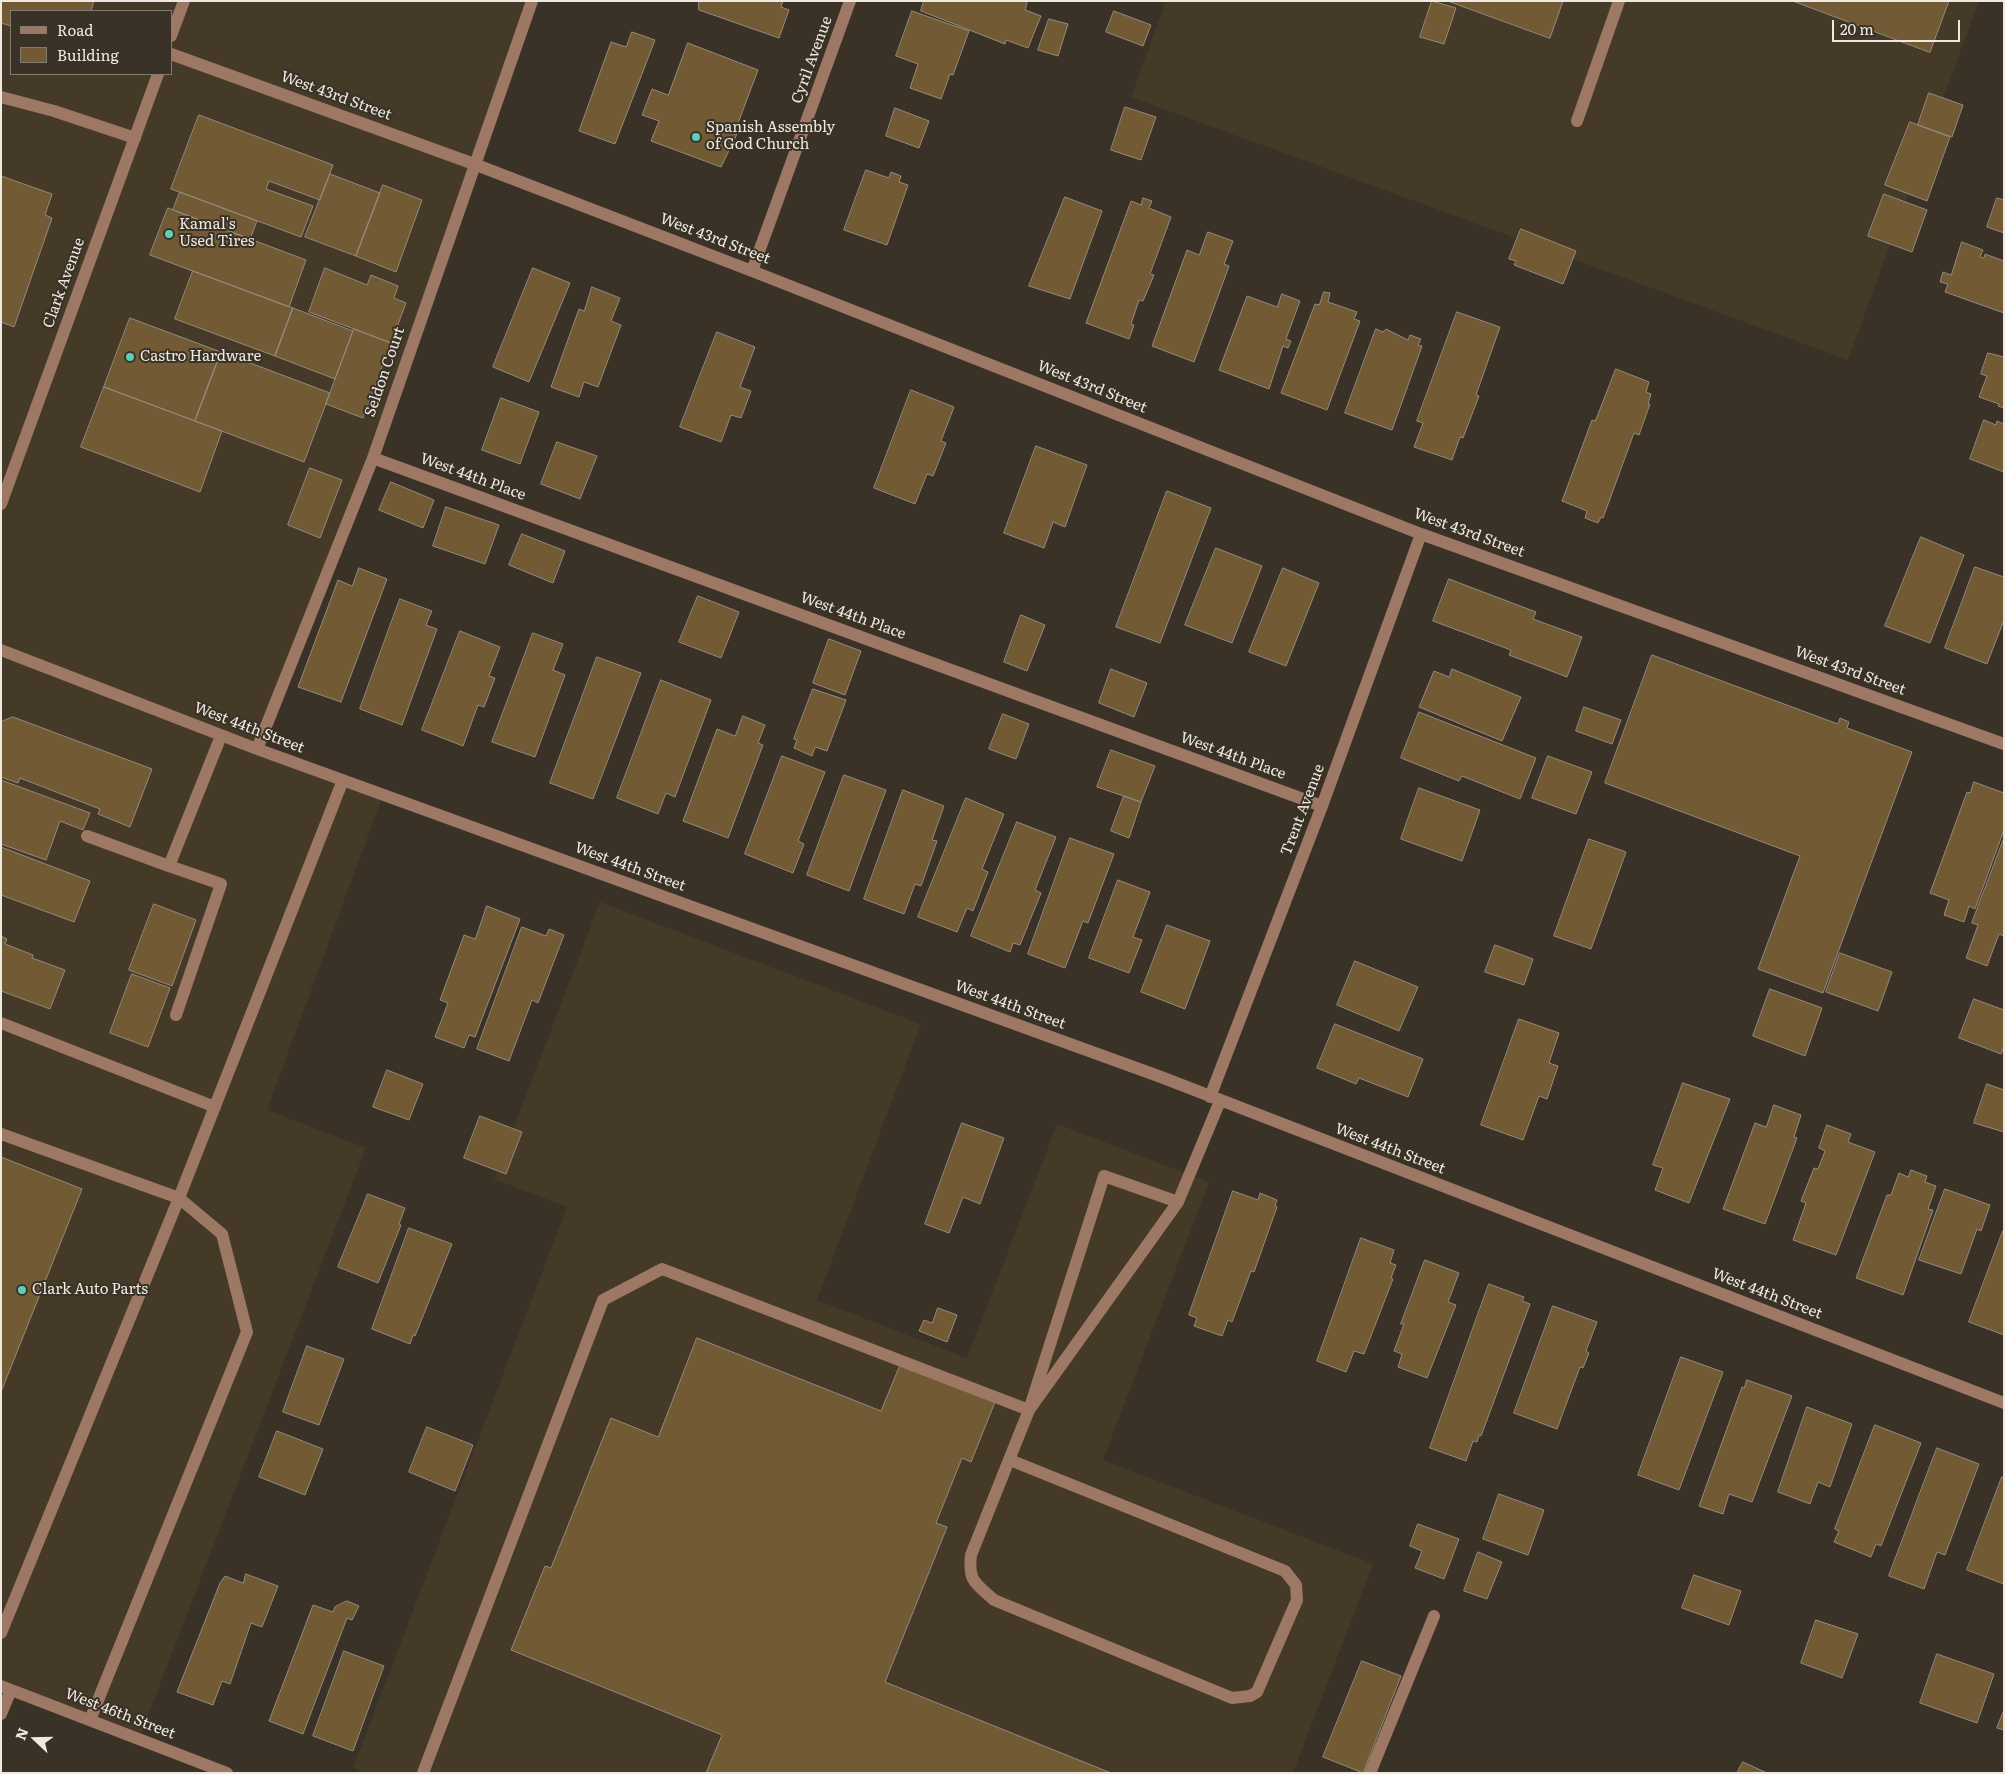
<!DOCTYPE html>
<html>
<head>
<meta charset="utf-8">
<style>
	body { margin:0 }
	#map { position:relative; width:2005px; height:1774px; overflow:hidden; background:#3a3226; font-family:Literata,serif }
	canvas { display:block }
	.frame { position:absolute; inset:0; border:2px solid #eee9e1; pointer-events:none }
	.legend { position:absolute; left:10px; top:10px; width:162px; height:65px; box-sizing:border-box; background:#3a3226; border:1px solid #827b71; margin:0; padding:6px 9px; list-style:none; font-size:15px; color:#eee9e1 }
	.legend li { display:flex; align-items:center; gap:10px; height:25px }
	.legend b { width:25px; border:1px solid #827b71 }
	.north { position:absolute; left:10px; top:1714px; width:50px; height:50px; -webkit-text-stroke:4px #3a3226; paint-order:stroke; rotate:291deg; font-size:14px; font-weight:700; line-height:20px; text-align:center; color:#eee9e1 }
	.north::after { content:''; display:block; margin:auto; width:18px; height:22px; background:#eee9e1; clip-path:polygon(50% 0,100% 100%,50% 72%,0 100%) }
	.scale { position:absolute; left:1832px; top:20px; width:128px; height:22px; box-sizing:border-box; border:2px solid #eee9e1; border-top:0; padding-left:6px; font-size:15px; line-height:18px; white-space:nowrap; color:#eee9e1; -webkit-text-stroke:4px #3a3226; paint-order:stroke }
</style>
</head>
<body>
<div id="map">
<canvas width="2005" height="1774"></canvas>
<div class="frame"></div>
<ul class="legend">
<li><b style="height:6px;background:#9d7864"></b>Road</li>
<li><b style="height:14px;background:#725a35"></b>Building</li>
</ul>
<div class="north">N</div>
<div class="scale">20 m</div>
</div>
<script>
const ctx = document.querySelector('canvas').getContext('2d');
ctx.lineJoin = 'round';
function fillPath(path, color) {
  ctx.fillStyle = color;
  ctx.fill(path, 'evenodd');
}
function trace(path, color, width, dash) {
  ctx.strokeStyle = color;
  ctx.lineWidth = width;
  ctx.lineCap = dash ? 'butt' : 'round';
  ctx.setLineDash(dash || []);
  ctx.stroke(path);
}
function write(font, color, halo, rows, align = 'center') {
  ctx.font = font + ' Literata,serif';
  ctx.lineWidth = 4;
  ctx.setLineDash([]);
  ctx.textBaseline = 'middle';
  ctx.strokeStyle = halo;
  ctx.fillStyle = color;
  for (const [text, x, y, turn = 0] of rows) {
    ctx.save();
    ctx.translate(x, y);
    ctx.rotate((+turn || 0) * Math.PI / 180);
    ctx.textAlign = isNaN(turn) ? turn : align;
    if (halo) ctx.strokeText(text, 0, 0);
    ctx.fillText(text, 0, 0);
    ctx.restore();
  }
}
fillPath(new Path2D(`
	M1,1H532L373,458L257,749L383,795L267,1110L366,1148L139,1739L12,1690L1,1714ZM11,11H171V74H11Z
	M1166,1H1979L1848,360L1131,97Z
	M600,902L921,1024L817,1300L967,1358L1057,1124L1209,1182L1103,1460L1373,1564L1293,1773H365L353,1768L567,1207L494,1179Z`), '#453928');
const building = new Path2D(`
	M1,1H94L91,11H11V26L1,23Z
	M699,1H783L781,7L789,10L779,38L699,10Z
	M924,1H1024L1027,3L1025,10L1041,16L1028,48L1006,40L1005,44L921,11Z
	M1432,1L1456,8L1444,44L1420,37Z
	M1448,1H1563L1550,38Z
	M1793,1H1949L1930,52Z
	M912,11L969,31L953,75L950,74L941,99L910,88L918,64L896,56Z
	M1114,11L1151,25L1143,46L1106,32Z
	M1049,19L1068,24L1058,56L1038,50Z
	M632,32L655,40L615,144L579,131L611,42L626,47Z
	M688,43L758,70L734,134H737L721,167L651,141L659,121L642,115L652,89L668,95Z
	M1929,93L1963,105L1952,137L1918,125Z
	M1125,107L1156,117L1141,160L1111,150Z
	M895,108L929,121L919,148L886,136Z
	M199,115L333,165L320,200L269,181L266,189L313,206L301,237L171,189Z
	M1910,122L1950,137L1927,201L1885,185Z
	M866,170L889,178L891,172L901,176L899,182L908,185L887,245L844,230Z
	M330,174L380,193L356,256L305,237Z
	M1,176L52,194L45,215L52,218L14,327L1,322Z
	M383,185L422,200L396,272L356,256Z
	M180,192L257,221L250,239L173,210Z
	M1884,194L1927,210L1912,252L1868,236Z
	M1065,197L1102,211L1070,299L1029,286Z
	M1143,198L1152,201L1149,208L1171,217L1150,274L1154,275L1143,301L1139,300L1131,324L1134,325L1129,339L1086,323L1131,201L1141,205Z
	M1997,198L2004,200V233L1987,227Z
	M168,208L306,260L289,307L150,255Z
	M1521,229L1576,251L1563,284L1514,265L1516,261L1509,259Z
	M1208,232L1233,241L1224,264L1229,266L1194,362L1152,346L1187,250L1199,255Z
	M1962,242L1983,250L1980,257L1984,258L1985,254L2004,261V313L1945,292L1948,284L1940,282L1943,272L1951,275Z
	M325,268L367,285L371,275L398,286L394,298L406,303L391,343L309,312Z
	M533,268L570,283L529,382L493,367Z
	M193,271L293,308L275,356L175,319Z
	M592,287L620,298L611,321L621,325L598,387L584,382L579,397L551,387L579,309L584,311Z
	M1324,292L1330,293L1328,302L1357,312L1354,319L1360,321L1327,410L1281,393L1315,304L1319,305Z
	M1282,294L1300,301L1286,339L1291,341L1288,348L1283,346L1269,389L1219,370L1247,296L1277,307Z
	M293,308L353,331L335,379L275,356Z
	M1457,312L1500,327L1476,395L1479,396L1463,438L1460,437L1452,460L1414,447L1423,423L1417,421Z
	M130,318L221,352L195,421L104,387Z
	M354,329L391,343L363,418L326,404Z
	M1376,329L1383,332L1386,329L1408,340L1410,335L1421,339L1418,345L1422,346L1392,430L1345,413Z
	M717,332L755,347L740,387L751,391L741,418L731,415L721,442L680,427Z
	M221,352L330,393L304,462L195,421Z
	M1988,353L2004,357V408L1998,406L1999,404L1979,397L1987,376L1981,374Z
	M1616,369L1649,382L1646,392L1651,394L1648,404H1650L1639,435L1634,433L1603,518L1601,517L1598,523L1585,518L1587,511L1562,501L1592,420L1595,421Z
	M104,387L222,431L200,492L81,447Z
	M911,390L954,407L941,441L946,443L933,476L927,474L915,504L874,488Z
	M501,398L539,412L520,464L482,450Z
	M1984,420L1996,425L1997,421L2004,424V472L1970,459Z
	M557,442L597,456L580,499L541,484Z
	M1036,446L1087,465L1065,527L1053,522L1044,548L1004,533Z
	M310,468L342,480L320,538L288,525Z
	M391,482L434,500L423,528L379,510Z
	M1167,491L1211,508L1160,643L1116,627Z
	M446,507L499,525L485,564L433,546Z
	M522,534L565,551L553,583L509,565Z
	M1921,537L1964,555L1930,643L1885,626Z
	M1216,548L1262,566L1232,643L1185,625Z
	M1975,567L2004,577V620L1987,664L1945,648Z
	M359,568L387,579L341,702L298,687L338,580L352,586Z
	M1283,568L1319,583L1286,666L1249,652Z
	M1449,579L1536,612L1533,619L1582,637L1567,677L1509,655L1511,650L1433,621Z
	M698,596L739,612L721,658L679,642Z
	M400,599L432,611L426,625L437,629L402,725L360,709Z
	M1021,615L1045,625L1027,671L1004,662Z
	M460,631L500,647L489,676L495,678L484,707L478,705L463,746L422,730Z
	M533,633L563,644L553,670L565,675L535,757L492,742Z
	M829,639L861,651L845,695L813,683Z
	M1652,655L1838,724L1840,718L1849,722L1847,728L1912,752L1823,993L1758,969L1800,856L1605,783Z
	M597,657L641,673L593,799L550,783Z
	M1111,669L1147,683L1134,717L1099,703Z
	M1452,669L1521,697L1502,741L1419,707L1434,671L1449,677Z
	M661,680L711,700L675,797L666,793L658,814L617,798Z
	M813,689L846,700L827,751L815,747L812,756L794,748L797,740L794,739Z
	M1584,707L1621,720L1612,744L1576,731Z
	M1419,712L1536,758L1520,799L1462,776L1459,781L1401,758Z
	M1003,714L1029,724L1016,759L989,749Z
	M743,716L765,725L758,743L763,745L728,838L683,821L717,729L735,736Z
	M13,717L152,769L130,827L98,814L100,809L20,778L18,783L1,777V722Z
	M1111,750L1155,766L1141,802L1097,787Z
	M782,756L825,772L798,841L804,844L793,873L745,854Z
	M1548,756L1592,772L1576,814L1532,798Z
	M844,775L886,790L849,891L807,875Z
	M1,780L90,813L83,830L60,821L46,860L1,844Z
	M1974,782L2004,793V830L1975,909L1969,906L1964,922L1944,915L1949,900L1930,893L1967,792L1970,793Z
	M1419,788L1480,810L1462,861L1401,839Z
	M903,790L944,806L932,840L937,841L921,886L915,884L904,914L864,899Z
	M1124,796L1141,802L1129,838L1111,831Z
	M966,798L1004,814L982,869L988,872L973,911L967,908L957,932L918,917Z
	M1017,822L1056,837L1035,890L1041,893L1020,945L1013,943L1010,952L971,936Z
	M1070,838L1114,854L1088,923L1083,921L1065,968L1028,954Z
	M2004,838V936L1999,934L1987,966L1966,958L1978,925L1972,923Z
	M1589,839L1626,852L1591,949L1554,936Z
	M1,847L90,881L74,922L1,895Z
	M1118,880L1150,892L1133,937L1142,940L1129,973L1089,958Z
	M154,904L196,920L172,986L129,970Z
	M487,906L520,919L475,1037L469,1035L464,1048L435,1037L448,1003L440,1000L464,935L475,939Z
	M1167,925L1210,941L1185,1009L1141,992Z
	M522,927L546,936L549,929L564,935L538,1003L532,1000L509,1061L477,1049Z
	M1,936L7,939L5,944L33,955L32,958L65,970L50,1009L1,991Z
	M1495,945L1533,959L1524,985L1485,972Z
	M1840,953L1892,972L1878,1011L1826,992Z
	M1355,961L1418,987L1399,1031L1337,1005Z
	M132,974L170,988L148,1047L110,1033Z
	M1770,989L1822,1008L1805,1056L1753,1036Z
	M1974,999L2004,1010V1047L2001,1054L1959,1038Z
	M1519,1019L1559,1033L1549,1063L1558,1066L1547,1099L1539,1096L1523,1140L1481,1125Z
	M1335,1024L1423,1059L1408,1097L1359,1078L1356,1084L1317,1068Z
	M387,1070L423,1084L409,1120L373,1107Z
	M1683,1083L1730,1099L1689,1203L1655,1190L1663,1168L1653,1165Z
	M1987,1084L2004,1090V1132L1974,1123Z
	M1774,1105L1801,1115L1794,1137L1797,1138L1765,1224L1723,1209L1755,1123L1766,1127Z
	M480,1116L522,1132L506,1174L464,1158Z
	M962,1123L1004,1138L980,1204L963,1197L949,1233L925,1224Z
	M1827,1125L1851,1134L1848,1142L1875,1152L1836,1255L1793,1240L1806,1203L1801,1201L1814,1168L1818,1169L1825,1151L1819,1148Z
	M1,1157L82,1189L1,1392Z
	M1911,1170L1927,1176L1925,1182L1936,1186L1928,1209L1933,1210L1903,1295L1856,1278L1887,1195H1891L1899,1173L1908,1177Z
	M1945,1189L1990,1205L1981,1231L1977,1229L1961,1274L1919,1260Z
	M1233,1191L1258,1200L1260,1193L1277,1200L1275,1206L1277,1207L1254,1272L1251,1271L1232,1322L1228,1320L1222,1336L1194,1326L1197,1318L1189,1315Z
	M368,1194L405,1208L399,1224L401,1225L378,1283L338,1267Z
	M409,1228L452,1244L415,1336L413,1335L410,1344L372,1329Z
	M2003,1231H2004V1335L1969,1322Z
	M1361,1238L1394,1250L1390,1263L1396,1265L1391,1278L1393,1279L1364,1354L1354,1351L1346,1372L1317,1361Z
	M1425,1260L1459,1273L1448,1302L1456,1305L1427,1378L1398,1367L1402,1354L1394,1351L1404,1324H1401Z
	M1489,1284L1524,1297L1522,1301L1530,1304L1481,1436L1479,1435L1477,1442L1473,1441L1466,1461L1430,1448Z
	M1553,1306L1597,1322L1586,1351L1589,1353L1583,1368L1580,1367L1557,1429L1514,1413Z
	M938,1308L957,1315L947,1342L919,1331L924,1320L932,1323Z
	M697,1338L881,1411L900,1365L995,1402L971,1462L962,1458L936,1523L947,1527L885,1682L1111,1773H706L722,1735L511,1650L545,1566L551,1568L611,1418L658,1437Z
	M307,1346L344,1359L319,1425L283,1412Z
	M1681,1357L1723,1372L1679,1490L1638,1475Z
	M1747,1380L1792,1396L1752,1502L1729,1494L1723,1514L1699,1506L1742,1387L1744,1388Z
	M1807,1407L1852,1424L1830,1487L1818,1482L1810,1504L1778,1492Z
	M1875,1425L1921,1443L1881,1546L1876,1544L1871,1557L1834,1542L1839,1531L1835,1529Z
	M427,1427L473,1445L455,1491L409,1472Z
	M277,1431L323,1449L305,1495L259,1477Z
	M1937,1448L1979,1464L1945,1555L1937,1552L1924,1589L1889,1576Z
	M2002,1477L2004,1478V1584L1967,1570Z
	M1499,1494L1544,1510L1528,1555L1483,1539Z
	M1418,1524L1459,1539L1444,1579L1415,1568L1422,1551L1410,1546Z
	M1478,1552L1502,1562L1487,1599L1464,1591Z
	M246,1574L278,1586L262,1627L251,1623L230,1684L222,1681L213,1705L177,1692L220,1583L225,1576L243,1583Z
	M1694,1575L1741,1591L1729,1625L1682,1608Z
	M347,1601L359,1606L352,1620L347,1618L303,1734L269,1721L313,1605L333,1612L335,1607Z
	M1816,1620L1858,1634L1842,1678L1801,1663Z
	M344,1651L384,1666L353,1751L313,1736Z
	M1937,1654L1994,1674L1977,1723L1920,1703Z
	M1362,1661L1401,1676L1363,1773L1323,1757Z
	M2004,1710V1730L1997,1728Z
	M1743,1762L1767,1773H1737Z`);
fillPath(building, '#725a35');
trace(building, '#948a7d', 1);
trace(new Path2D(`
	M171,36L184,1
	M171,54L474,164L752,271L1421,534L2004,744
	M1,97L54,111L135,138
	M1577,121L1619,1
	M752,271L850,1
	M373,458L1322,806
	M1,504L158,74
	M1,650L257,749L1161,1077L2004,1403
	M257,749L373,458L532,1
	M87,836L169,866L221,736
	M169,866L221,884L176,1015
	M1,1023L215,1107
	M1210,1097L1322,806L1421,534
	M1,1134L179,1198L222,1234L247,1332L90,1720
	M1178,1202L1104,1176L1029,1410L1178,1202L1220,1101
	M1,1633L179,1198L343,780
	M1,1686L227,1773
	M1,1714L11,1690
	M423,1773L603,1300L662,1269L1029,1410L971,1555C968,1581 975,1583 994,1600L1232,1698L1250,1696L1257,1692L1297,1600L1296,1585L1285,1571L1010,1460
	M1370,1773L1434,1616`), '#9d7864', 12);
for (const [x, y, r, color] of [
	[696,137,5,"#5cceba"],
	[169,234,5,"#5cceba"],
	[130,357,5,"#5cceba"],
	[22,1290,5,"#5cceba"]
]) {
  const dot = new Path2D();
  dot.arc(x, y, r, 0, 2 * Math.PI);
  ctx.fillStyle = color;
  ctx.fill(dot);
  trace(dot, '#3a3226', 2);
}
write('15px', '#eee9e1', '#3a3226', [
	["Cyril Avenue",812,60,-70],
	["West 43rd Street",336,96,20],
	["West 43rd Street",715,239,21],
	["Clark Avenue",64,283,-70],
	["Seldon Court",385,372,-71],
	["West 43rd Street",1092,387,22],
	["West 44th Place",473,477,20],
	["West 43rd Street",1469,533,20],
	["West 44th Place",853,616,20],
	["West 43rd Street",1850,671,20],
	["West 44th Street",249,728,21],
	["West 44th Place",1233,756,20],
	["Trent Avenue",1303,810,-69],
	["West 44th Street",630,867,20],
	["West 44th Street",1010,1005,20],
	["West 44th Street",1390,1149,21],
	["West 44th Street",1767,1294,21],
	["West 46th Street",120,1714,21]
]);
write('15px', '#eee9e1', '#3a3226', [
	["Spanish Assembly",706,128],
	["of God Church",706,145],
	["Kamal's",179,225],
	["Used Tires",179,242],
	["Castro Hardware",140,357],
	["Clark Auto Parts",32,1290]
], 'left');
</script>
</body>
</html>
